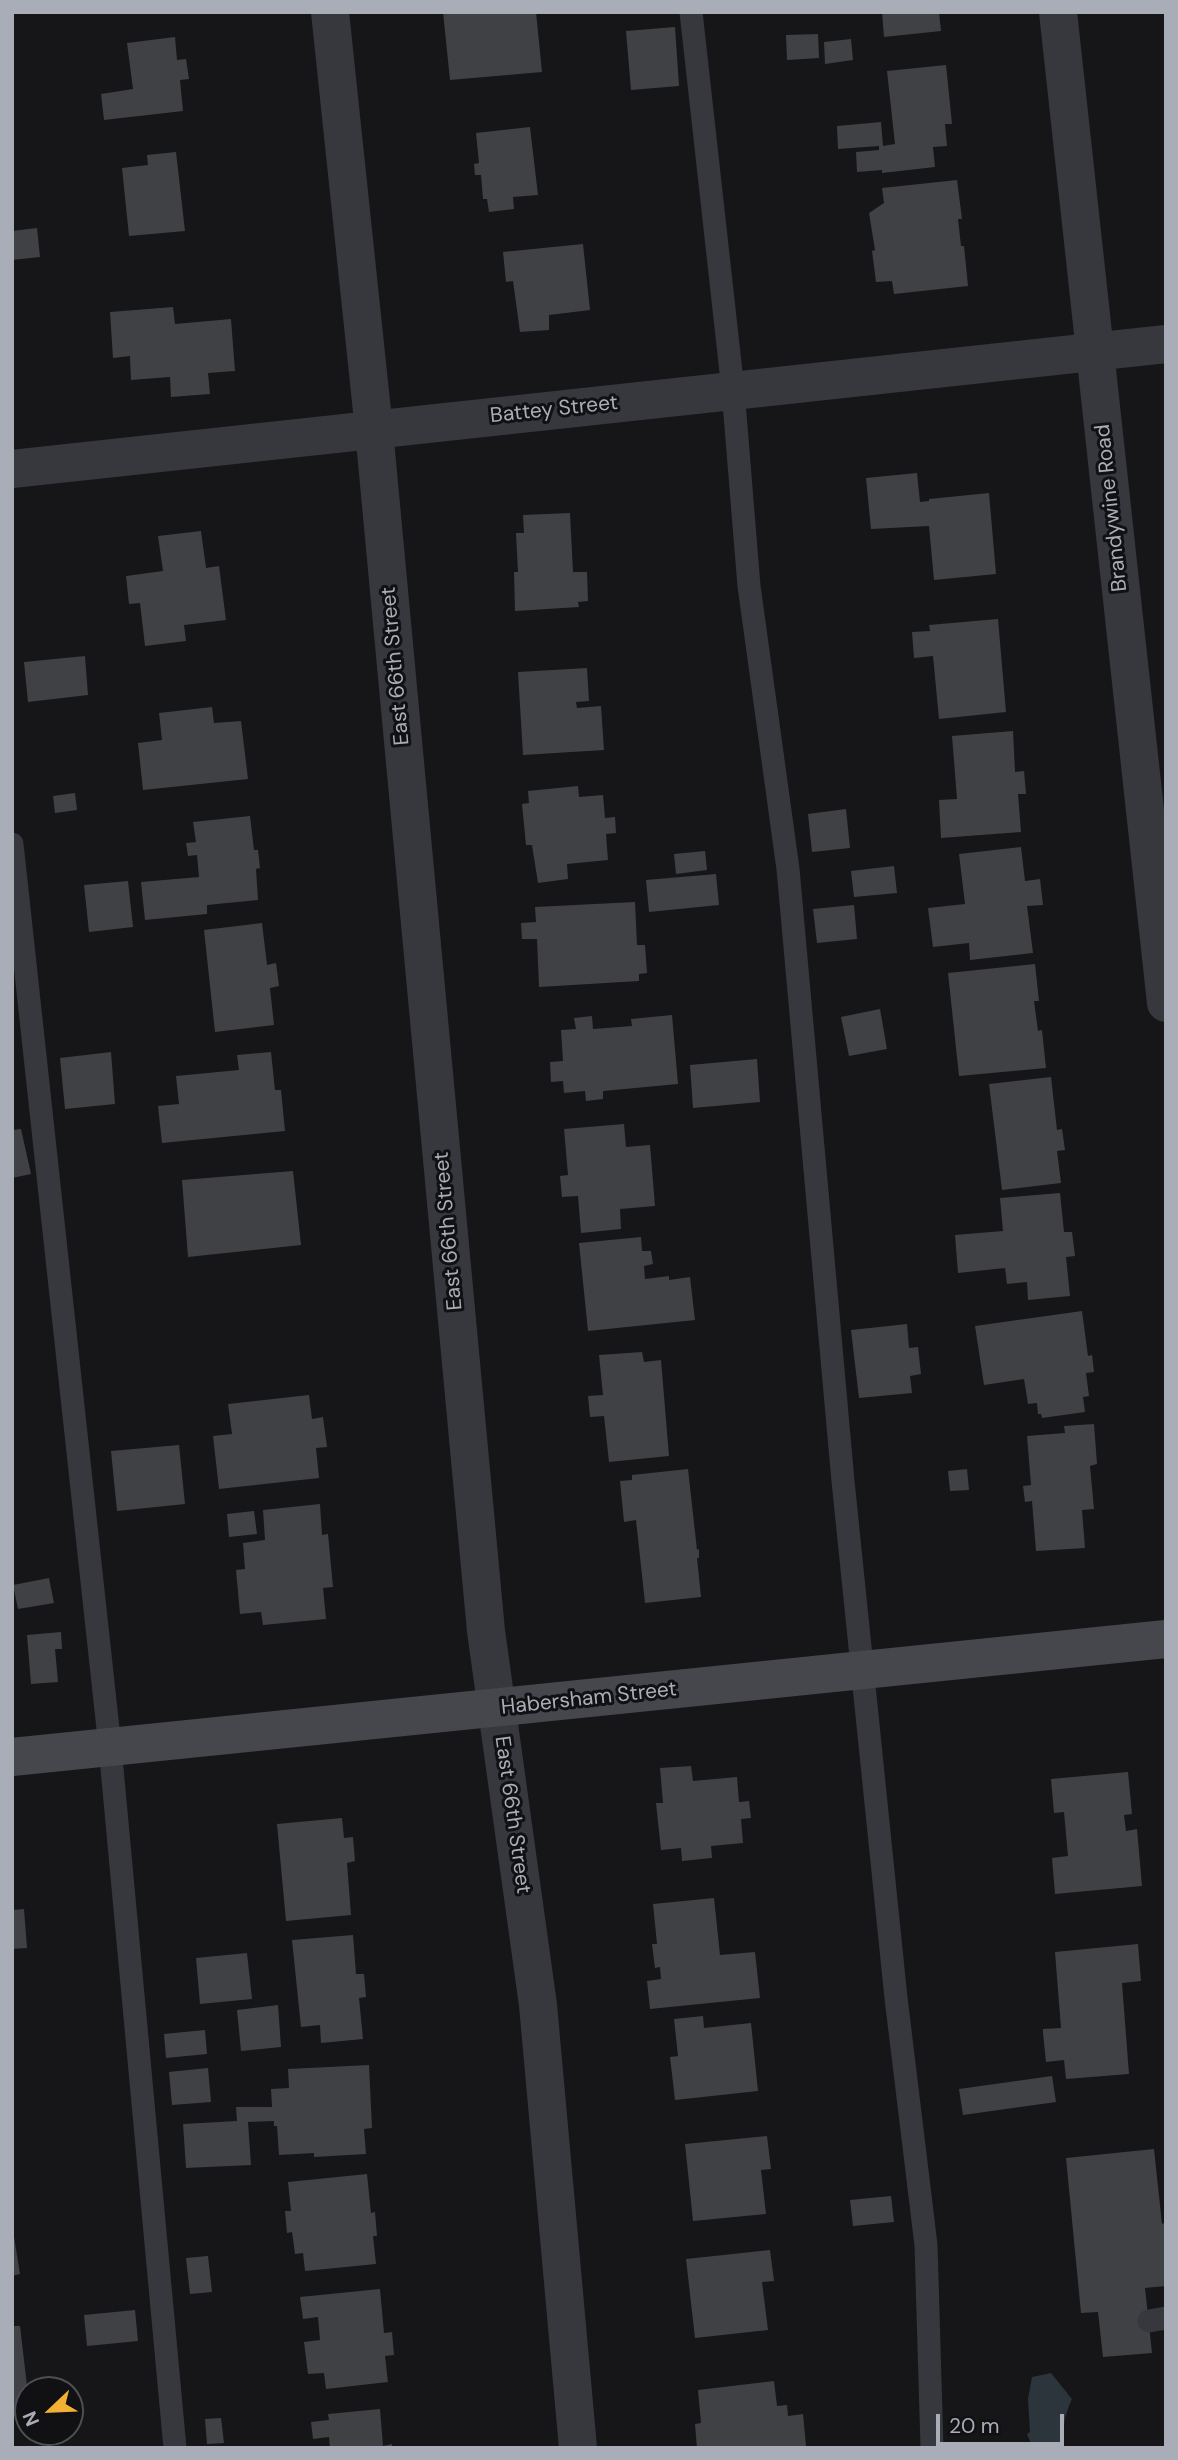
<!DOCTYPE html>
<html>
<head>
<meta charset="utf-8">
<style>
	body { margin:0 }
	#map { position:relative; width:1178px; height:2460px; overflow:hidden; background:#161618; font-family:"DM Sans",sans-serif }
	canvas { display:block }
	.frame { position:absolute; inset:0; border:14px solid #a8adb8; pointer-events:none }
	.north { position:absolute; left:14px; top:2376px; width:70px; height:70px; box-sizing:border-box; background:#111113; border:2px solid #4d4f55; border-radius:50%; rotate:247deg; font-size:19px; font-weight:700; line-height:28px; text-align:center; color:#a8adb8 }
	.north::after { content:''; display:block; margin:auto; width:24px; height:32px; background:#f2b134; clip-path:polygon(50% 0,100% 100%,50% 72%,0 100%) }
	.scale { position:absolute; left:936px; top:2414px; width:128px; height:32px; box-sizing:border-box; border:4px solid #a8adb8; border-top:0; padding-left:9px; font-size:21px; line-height:24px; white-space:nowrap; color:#a8adb8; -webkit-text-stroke:5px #111113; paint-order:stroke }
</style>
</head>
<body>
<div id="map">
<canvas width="1178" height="2460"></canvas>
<div class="frame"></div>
<div class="north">N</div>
<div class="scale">20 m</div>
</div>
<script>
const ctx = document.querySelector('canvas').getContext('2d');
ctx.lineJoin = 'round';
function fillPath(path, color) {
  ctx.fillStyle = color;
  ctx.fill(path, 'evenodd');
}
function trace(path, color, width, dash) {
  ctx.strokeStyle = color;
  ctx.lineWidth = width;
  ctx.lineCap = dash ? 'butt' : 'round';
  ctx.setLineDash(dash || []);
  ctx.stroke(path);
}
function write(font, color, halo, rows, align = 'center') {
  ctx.font = font + ' "DM Sans",sans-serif';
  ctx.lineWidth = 6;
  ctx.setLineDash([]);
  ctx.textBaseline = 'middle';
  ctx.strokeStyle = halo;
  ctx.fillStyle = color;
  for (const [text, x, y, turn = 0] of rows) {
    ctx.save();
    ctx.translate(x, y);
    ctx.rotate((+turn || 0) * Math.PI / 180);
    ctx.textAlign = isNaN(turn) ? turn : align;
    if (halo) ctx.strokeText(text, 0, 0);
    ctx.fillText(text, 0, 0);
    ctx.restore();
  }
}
fillPath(new Path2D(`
	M1051,2373L1072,2399C1064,2416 1062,2429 1064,2448H1037L1036,2445L1032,2446L1027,2434L1030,2432L1028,2399L1032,2377Z`), '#2c353c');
fillPath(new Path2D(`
	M443,12H536L542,72L450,80Z
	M882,12H939L941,31L884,37Z
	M675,27L679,86L631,90L626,31Z
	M818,34L819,58L787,60L786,35Z
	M175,37L177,60L186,59L189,79L180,80L183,111L104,120L101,94L133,89L127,43Z
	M851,39L853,60L825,64L824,42Z
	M946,65L952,124H945L947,146L933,147L935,167L882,173V170L857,172L856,152L879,150V146L838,149L837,126L881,122L883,146L895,144L887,71Z
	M530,127L538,195L513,197L514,209L489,212L487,199H483L481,175H475L474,164L479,163L476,133Z
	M176,152L185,231L129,236L122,168L148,165L147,155Z
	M957,180L962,219H958L961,246H964L968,286L894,294L892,281L876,282L872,251L875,250L869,213L884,203L882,188Z
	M37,228L40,257L12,260V231Z
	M583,244L590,310L549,315V330L520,332L513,281L506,282L503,252Z
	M173,307L175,324L231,319L235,371L208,373L210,394L171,397L170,377L131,380L130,356L113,358L110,312Z
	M917,473L920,502L929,501V499L989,493L996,574L934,580L929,526L871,529L866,478Z
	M570,513L573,572H587L588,601L578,602L579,607L515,611L514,572H518L516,533H524L523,515Z
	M201,531L206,568L219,566L226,620L184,625L186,641L145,646L140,603L129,604L126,576L163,571L158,536Z
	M998,619L1006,712L939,719L933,656L914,658L912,632L930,631L929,625Z
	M85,656L88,695L28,702L24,662Z
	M587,668L589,701L576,702L577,708L601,706L604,750L523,755L518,672Z
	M212,707L214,723L241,721L248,779L143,790L138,743L162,740L159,713Z
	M1013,731L1015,772L1024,771L1026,794H1018L1021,832L941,838L939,800L957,799L952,736Z
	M578,786L579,797L603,795L605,818L615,817L616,833L606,834L608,860L567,864L568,879L538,883L532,845H526L522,804L529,803L528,791Z
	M75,793L77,810L55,813L53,796Z
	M846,809L850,848L812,852L808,814Z
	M250,816L254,850H258L260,868L256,869L258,900L207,905V914L145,920L141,882L199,877L197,855L188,856L186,843L196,842L193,822Z
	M1021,847L1025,881L1040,879L1043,905L1027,906L1033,953L970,960L969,943L933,947L928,908L965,904L959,854Z
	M705,851L707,870L676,874L674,854Z
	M894,866L897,893L854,897L851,871Z
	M716,874L719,905L649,912L646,880Z
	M128,881L133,927L89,932L84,885Z
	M635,902L637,945H645L647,973L639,974V981L539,987L537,939H522L521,923L536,922L535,907Z
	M854,905L857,939L817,943L813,909Z
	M262,923L267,965L276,963L279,986L270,988L274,1025L215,1032L204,930Z
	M1035,964L1039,1001H1034L1038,1031L1042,1030L1046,1068L959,1076L948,973Z
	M880,1009L887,1049L849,1056L841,1017Z
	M672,1015L678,1084L603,1091V1099L586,1101L585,1091L564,1093L563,1081L551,1082L550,1062L563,1061L561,1030L576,1029L574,1018L592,1016L593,1029L632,1026L631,1019Z
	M111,1052L115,1104L65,1109L60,1058Z
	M271,1052L275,1090H281L285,1131L162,1143L158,1106L179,1104L176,1076L239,1070L237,1055Z
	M757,1059L760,1102L693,1108L690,1065Z
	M1051,1077L1057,1130L1062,1129L1065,1150L1057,1151L1061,1183L1002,1190L989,1084Z
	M624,1124L626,1147L650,1145L655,1206L620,1209L621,1229L581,1233L578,1196L562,1197L560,1176L568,1175L564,1129Z
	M21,1129L31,1174L12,1178V1130Z
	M293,1171L301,1245L188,1257L182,1180Z
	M1060,1193L1064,1232H1072L1075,1256L1066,1257L1070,1296L1028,1300L1027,1282L1007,1284L1005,1268L958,1273L955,1235L1003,1231L1000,1198Z
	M641,1237L642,1251H651L653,1264L644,1266L645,1279L669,1276V1280L690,1277L695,1320L588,1331L579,1243Z
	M1082,1311L1088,1356L1092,1355L1094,1372L1086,1373L1089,1396L1083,1397L1085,1412L1042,1418L1041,1414H1038L1037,1403L1028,1404L1024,1379L984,1385L975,1326Z
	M907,1324L909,1348L918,1347L921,1374L910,1376L912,1393L859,1398L851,1330Z
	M642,1352L644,1362L661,1360L669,1456L609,1462L604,1416L590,1417L588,1396L603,1395L599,1355Z
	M309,1395L312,1419L323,1417L327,1447L316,1448L319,1478L219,1489L213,1436L232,1434L228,1404Z
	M1094,1424L1097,1464L1090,1466L1094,1509L1082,1510L1085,1548L1036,1551L1032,1501L1025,1502L1023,1486L1031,1485L1027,1436L1065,1433L1064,1426Z
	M179,1445L185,1504L117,1511L111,1451Z
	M688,1469L697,1550L699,1549V1558H697L701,1597L645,1603L636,1520L624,1522L620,1481L632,1480V1475Z
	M967,1469L969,1490L950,1491L948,1471Z
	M320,1504L322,1535L328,1534L333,1587L323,1588L326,1619L263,1625L261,1612L240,1614L236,1570L245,1569L243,1543L265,1540L263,1510Z
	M254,1511L257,1534L229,1537L227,1514Z
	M49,1578L54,1603L18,1609L13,1585Z
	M61,1632L62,1649H55L58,1682L31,1684L27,1635Z
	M691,1766L693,1781L737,1777L739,1802L749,1801L751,1818L741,1819L743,1843L711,1846L712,1858L682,1861L681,1848L661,1850L656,1803H663L660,1768Z
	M1128,1772L1132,1814L1124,1815L1126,1831L1137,1829L1142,1886L1055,1894L1052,1858L1068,1856L1064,1812L1054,1813L1051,1779Z
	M342,1818L344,1838L353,1837L355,1861L347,1863L351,1915L286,1921L277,1824Z
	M714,1898L720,1955L755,1952L760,1998L650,2009L647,1981L661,1979L660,1967L655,1968L652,1944H657L653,1904Z
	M24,1909L27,1948L12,1949V1910Z
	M353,1935L356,1974H364L366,1997L359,1998L363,2039L321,2043L320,2025L301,2027L292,1940Z
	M1138,1944L1141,1981L1122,1983L1129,2074L1066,2079L1064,2060L1046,2062L1043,2033V2029L1061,2028L1055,1952Z
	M247,1953L252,1999L200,2004L196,1958Z
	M278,2005L281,2047L241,2051L237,2010Z
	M703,2016L704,2028L751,2023L758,2091L675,2100L670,2057L678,2056L674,2019Z
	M205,2030L207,2054L166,2058L164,2034Z
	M369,2065L372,2128L364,2129L366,2154L314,2157V2153L279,2155L277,2126H274V2121L248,2122L251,2165L186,2168L183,2124L237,2121L236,2107H272L271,2089L289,2088L288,2069Z
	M208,2068L211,2102L172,2105L169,2072Z
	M1052,2076L1056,2102L963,2115L959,2089Z
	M767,2136L771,2169L761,2170L766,2214L693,2221L685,2144Z
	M1154,2149L1162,2224L1164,2223L1166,2236V2286L1145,2288L1152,2353L1103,2357L1098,2312L1081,2313L1066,2158Z
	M367,2174L371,2213L375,2212L377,2236H373L376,2264L305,2271L303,2253L295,2254L292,2232L287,2233L285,2211H291L288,2182Z
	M891,2196L894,2222L853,2226L850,2200Z
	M12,2224L20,2274L12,2276Z
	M770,2250L774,2281L762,2282L768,2330L695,2338L686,2259Z
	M208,2256L212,2292L190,2294L186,2258Z
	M380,2289L384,2333L392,2332L394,2355L385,2356L388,2382L326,2389L324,2373L308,2374L304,2342L320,2340L318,2317L303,2319L300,2297Z
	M135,2310L138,2341L87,2346L84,2315Z
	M12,2326H20L28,2394V2414L12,2416Z
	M774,2381L777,2406L787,2405L788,2416L803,2414L806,2446L697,2448L695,2424L701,2423L698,2390Z
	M380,2409L383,2446L392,2444V2448H330L329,2437L313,2439L311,2422L329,2420L328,2414Z
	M221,2418L224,2443L207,2444L205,2419Z`), '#404145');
trace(new Path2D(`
	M691,12L733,390L749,586L788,869L843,1481L896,1998L926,2245L932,2448
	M12,844L110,1747L175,2448
	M1149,2321L1166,2318`), '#37383d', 23);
trace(new Path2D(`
	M330,12L374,430L486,1631L538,2005L578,2448
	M1058,12L1166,1003
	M12,469L1166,344`), '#37383d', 38);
trace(new Path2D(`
	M12,1757L1166,1639`), '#45474d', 38);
write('21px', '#a8adb8', '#111113', [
	["Battey Street",554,410,-6],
	["Brandywine Road",1112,508,-96],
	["East 66th Street",396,666,-95],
	["East 66th Street",449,1231,-95],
	["Habersham Street",589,1699,-6],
	["East 66th Street",512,1815,82]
]);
</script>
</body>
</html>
